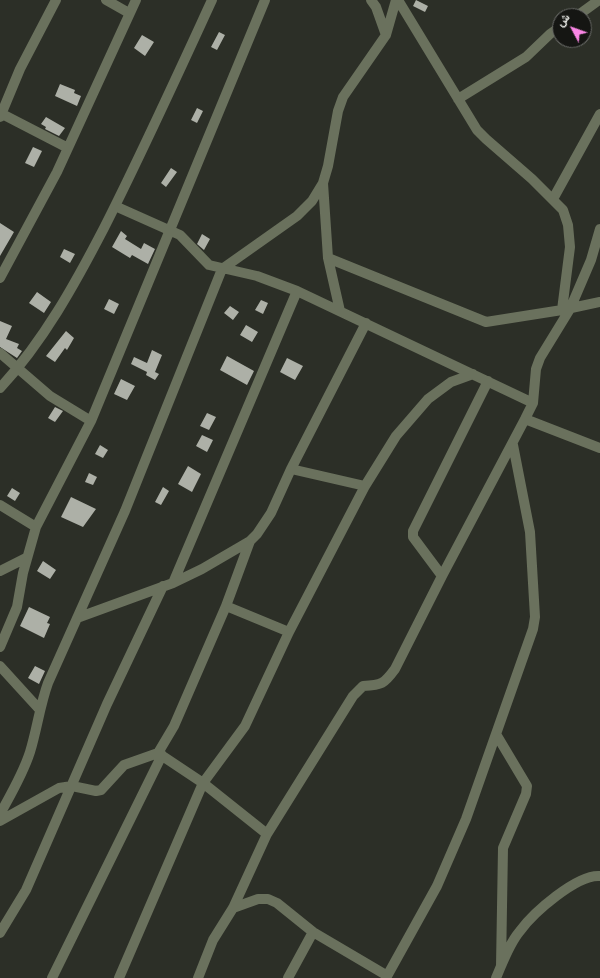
<!DOCTYPE html>
<html>
<head>
<meta charset="utf-8">
<style>
	body { margin:0 }
	#map { position:relative; width:600px; height:978px; overflow:hidden; background:#2c2f27; font-family:"Work Sans",Vazirmatn,sans-serif }
	canvas { display:block }
	.north { position:absolute; left:552px; top:8px; width:40px; height:40px; box-sizing:border-box; background:#151613; border:1px solid #6d6e6b; border-radius:50%; rotate:311deg; font-size:11px; font-weight:700; line-height:16px; text-align:center; color:#f1f2ee }
	.north::after { content:''; display:block; margin:auto; width:14px; height:18px; background:#fb87e6; clip-path:polygon(50% 0,100% 100%,50% 72%,0 100%) }
</style>
</head>
<body>
<div id="map">
<canvas width="600" height="978"></canvas>
<div class="north">ش</div>
</div>
<script>
const ctx = document.querySelector('canvas').getContext('2d');
ctx.lineJoin = 'round';
function fillPath(path, color) {
  ctx.fillStyle = color;
  ctx.fill(path, 'evenodd');
}
function trace(path, color, width, dash) {
  ctx.strokeStyle = color;
  ctx.lineWidth = width;
  ctx.lineCap = dash ? 'butt' : 'round';
  ctx.setLineDash(dash || []);
  ctx.stroke(path);
}
fillPath(new Path2D(`
	M416,0L428,6L425,12L413,6Z
	M219,32L225,35L217,50L211,47Z
	M142,35L154,42L145,56L134,48Z
	M60,84L75,90L74,93L81,96L77,106L55,96Z
	M197,108L203,111L197,123L191,120Z
	M46,117L65,128L59,136L45,129L46,127L41,124Z
	M33,147L42,151L34,167L25,163Z
	M171,168L177,172L166,187L161,183Z
	M0,223L14,232L0,256Z
	M121,231L127,236L125,239L141,249L144,243L155,249L148,264L132,255L130,258L112,247Z
	M202,234L210,239L204,250L197,244Z
	M64,249L75,254L70,263L60,257Z
	M37,292L51,302L44,313L29,303Z
	M109,299L119,304L114,314L104,309Z
	M261,300L268,303L263,314L255,310Z
	M230,306L239,312L233,320L224,313Z
	M0,321L12,326L6,339L19,344L17,348L22,351L17,358L0,347Z
	M246,325L258,332L252,342L240,335Z
	M66,331L74,338L67,350L65,348L55,362L46,356Z
	M152,350L162,355L155,372L159,374L155,380L146,375L147,372L131,364L134,357L147,363Z
	M227,356L254,371L247,385L220,370Z
	M287,358L303,366L295,380L280,372Z
	M121,379L135,386L127,400L114,394Z
	M55,407L63,411L55,422L48,418Z
	M207,413L216,417L209,430L200,426Z
	M202,435L213,440L207,452L196,446Z
	M100,445L108,450L103,458L95,454Z
	M188,466L201,474L192,492L178,484Z
	M89,473L97,477L93,485L85,482Z
	M163,487L169,491L161,505L155,502Z
	M12,488L20,493L15,501L7,496Z
	M71,497L96,509L83,527L61,517Z
	M43,561L56,570L50,579L37,571Z
	M29,607L50,617L47,623L50,624L44,638L20,626Z
	M35,666L45,671L39,684L28,678Z`), '#adb0a7');
trace(new Path2D(`
	M106,0L129,13
	M371,0L376,7L386,35
	M398,0L477,130L486,139L532,179L563,210L568,225L570,247L562,310
	M577,16L599,0
	M458,99L526,57L550,34L560,27
	M2,114L68,148
	M0,117L20,69L56,0
	M323,183L328,258L340,311
	M553,199L600,114
	M115,206L180,235L209,265L257,276L297,291L533,403
	M328,258L486,322L562,310L600,302
	M0,278L57,172L136,0
	M0,353L50,396L91,421
	M0,388C43,342 75,284 104,228C142,153 177,76 212,0
	M525,419L600,448
	M291,469L365,486
	M0,505L36,527
	M0,571L26,558
	M442,576L413,537V531L488,381
	M173,583L297,291
	M226,606L289,632
	M77,618L173,583L202,569L250,541L257,534L271,513L291,469L366,323
	M0,647L17,607L23,573L36,527L91,421L265,0
	M0,666L40,710
	M496,734L527,786L526,794L503,848L501,966
	M158,753L203,783L267,834
	M0,814C11,794 23,774 30,752C37,729 40,705 48,683L125,511L222,269L297,216L312,201L323,183L328,166L338,111L343,97L386,35L396,0
	M0,821L59,788L72,786L96,791L101,790L124,765L158,753L174,726L226,606L250,541
	M233,908L258,899H268L277,903L313,932L386,975
	M0,933L26,890L107,704L163,586
	M52,978L162,755
	M119,978L203,783L245,726L289,632L365,486L396,436L428,399L451,382L473,374
	M198,978L213,940L233,908L267,834L353,696L363,686C382,685 384,684 395,669L442,576L525,419L533,403L536,369L540,358L570,309L591,260L600,229
	M288,978L313,932
	M386,978L437,886L466,819L533,629L535,617L530,532L513,445
	M496,978C503,962 509,944 520,931C533,913 577,874 600,876`), '#6a715d', 10);
</script>
</body>
</html>
